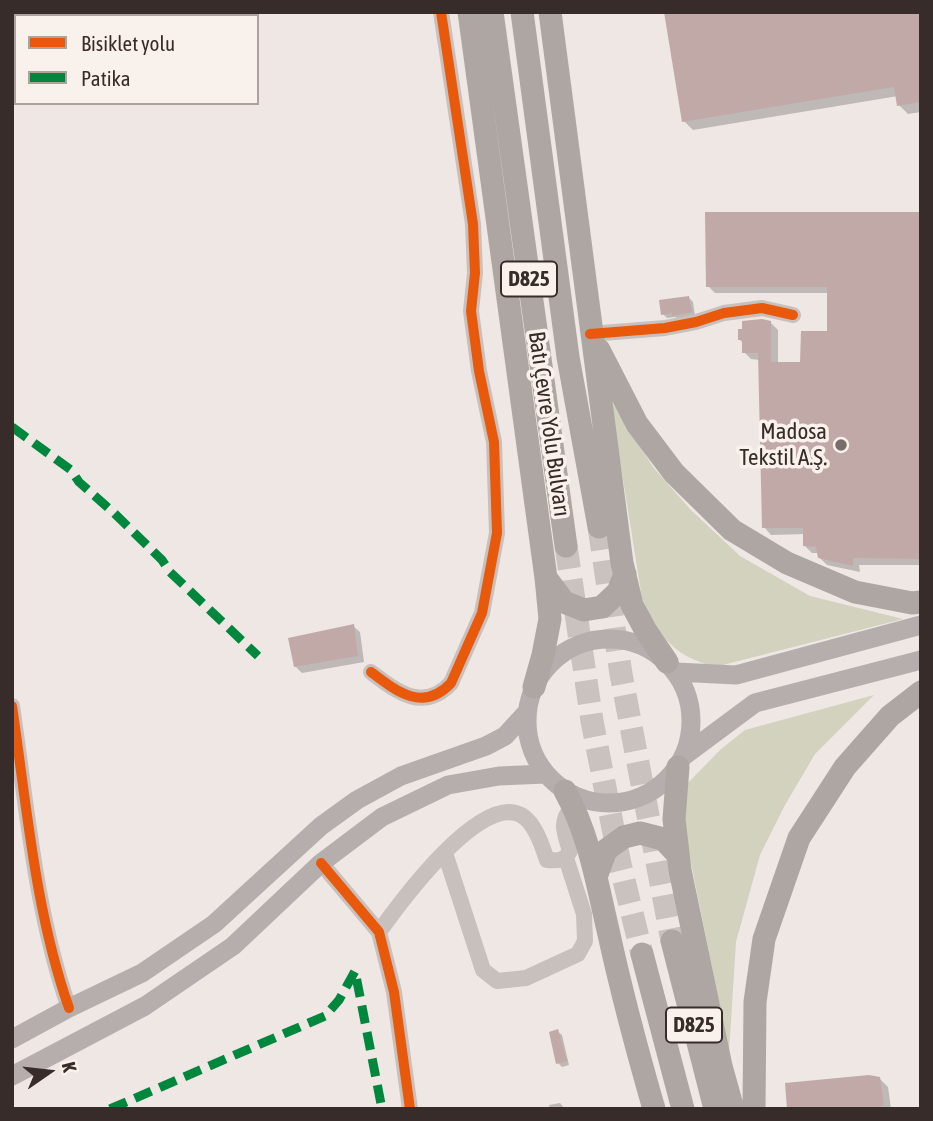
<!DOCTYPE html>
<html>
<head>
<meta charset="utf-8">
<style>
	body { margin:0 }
	#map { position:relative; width:933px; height:1121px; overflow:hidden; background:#eee7e4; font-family:"Asap Condensed",sans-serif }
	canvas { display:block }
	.frame { position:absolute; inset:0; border:14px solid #382c2a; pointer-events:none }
	.legend { position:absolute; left:14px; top:14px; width:245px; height:91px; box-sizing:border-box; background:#f9f1ec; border:2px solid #aca29e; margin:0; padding:9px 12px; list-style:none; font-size:21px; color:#382c2a }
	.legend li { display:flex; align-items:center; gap:14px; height:35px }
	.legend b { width:35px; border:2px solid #aca29e }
	.north { position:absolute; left:14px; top:1037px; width:70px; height:70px; -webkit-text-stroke:5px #f9f1ec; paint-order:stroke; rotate:76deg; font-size:19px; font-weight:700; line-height:28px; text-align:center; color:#382c2a }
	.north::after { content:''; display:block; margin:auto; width:24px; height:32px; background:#382c2a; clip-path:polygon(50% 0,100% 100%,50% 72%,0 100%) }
</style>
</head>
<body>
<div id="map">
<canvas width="933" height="1121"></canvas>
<div class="frame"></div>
<ul class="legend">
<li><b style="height:9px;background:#e8590c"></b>Bisiklet yolu</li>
<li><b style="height:9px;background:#00873e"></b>Patika</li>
</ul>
<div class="north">K</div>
</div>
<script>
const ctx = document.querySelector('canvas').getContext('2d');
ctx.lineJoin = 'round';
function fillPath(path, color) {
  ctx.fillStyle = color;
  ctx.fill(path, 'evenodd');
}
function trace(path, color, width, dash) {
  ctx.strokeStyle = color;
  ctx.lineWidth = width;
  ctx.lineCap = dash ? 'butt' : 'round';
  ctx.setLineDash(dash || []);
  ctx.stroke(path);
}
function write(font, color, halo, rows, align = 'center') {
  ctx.font = font + ' "Asap Condensed",sans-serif';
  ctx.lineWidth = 7;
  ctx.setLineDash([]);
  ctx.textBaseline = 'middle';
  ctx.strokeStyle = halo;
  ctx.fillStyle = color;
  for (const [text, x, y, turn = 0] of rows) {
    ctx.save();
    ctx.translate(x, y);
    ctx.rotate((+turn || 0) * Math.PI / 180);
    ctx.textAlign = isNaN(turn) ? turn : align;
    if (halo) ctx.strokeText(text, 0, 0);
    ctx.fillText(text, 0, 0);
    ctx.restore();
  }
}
fillPath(new Path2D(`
	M610,398L653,467L690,509L740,556L810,596L903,619L715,667C672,655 660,637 642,598Z
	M874,695L815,754L785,805L760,855L736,942L729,1052L680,808L684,787L720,750L745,730Z`), '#d2d2bf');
fillPath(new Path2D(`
	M921,12V112L908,114L899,105L898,96L693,130L684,121Z
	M921,214V565H859L860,572L827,565L819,557V553H812L805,546V534L771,535L764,527L760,360L751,359L744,352V344L740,340L770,322L778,330V364H802L829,333V293H715L708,286Z
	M689,298L693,302L695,316L678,319L675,317L667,318L663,314Z
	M353,626L360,632L364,662L302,673L295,666Z
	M557,1031L562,1035L569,1065L562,1067L558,1063Z
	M879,1078L888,1087L891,1109H789Z
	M560,1103L565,1109H550L549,1105Z`), '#0003');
fillPath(new Path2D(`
	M664,12H921V102L897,106L894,87L682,122Z
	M705,212H921V559L853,558V566L818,558L816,547L803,546V528H762L758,353H742V340H738V329H742V321L762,319L771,321V362H800L801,331H827V287H706Z
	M689,296L692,312L672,316V313L661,315L659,300Z
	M354,624L358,656L294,667L288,638Z
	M558,1029L567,1061L556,1064L549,1032Z
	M869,1075L880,1077L884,1105L875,1109H787L785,1083Z`), '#c0a9a6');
trace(new Path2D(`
	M599,527L621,674L672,941
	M566,546L592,721L620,864L642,954`), '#cac2bf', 23, [23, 11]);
trace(new Path2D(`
	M590,334L665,328L696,322L724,313L762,308L793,315
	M371,672C396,691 423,713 451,683L482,613L497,533L494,442L479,371L471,311L475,273L473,224L441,12
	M12,706C27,807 35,911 69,1008
	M445,853L483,970L497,981L526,978L578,954L585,941L584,914L566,858
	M321,863L379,932L394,992L410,1109
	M379,932C399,904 484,787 524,817C536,826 542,846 547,860C559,861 564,861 570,851C564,831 559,823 573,805`), '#c7c0bd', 16);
trace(new Path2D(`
	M527 721a82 82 0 1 1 164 0a82 82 0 1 1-164 0Z
	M676,672L736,675L921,625
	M685,755L755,703L921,660
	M12,1039L69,1008L142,973L214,924L321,826L357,800L401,776L486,746L505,736L527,712
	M12,1076L145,1006L233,946L321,863L382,817L448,785L499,776L545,774`), '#b6aeac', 19);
trace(new Path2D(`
	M469,12L546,578L550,619L543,655L534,687
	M492,12L566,546
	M522,12L568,357L599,527
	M550,12L622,563L632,605L646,631L667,662
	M599,350L637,424L674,473L732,530L787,563L855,592L912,603L921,602
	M546,578L564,602L584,610L602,607L618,592L625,574
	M678,767L674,819L680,870L721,1066L733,1109
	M565,791C589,834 597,883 608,930C621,990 637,1050 654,1109
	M596,877L606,850L624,837L640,833L663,839L678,855
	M672,941L715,1109
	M642,954L683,1109
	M754,1109L755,1002L764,939L799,838L845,767L890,716L921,692`), '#ada6a3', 23);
trace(new Path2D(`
	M12,427L71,470L79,482L113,512L162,560L170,572L258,656
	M110,1109L325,1016L339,1000L355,971L382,1109`), '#00873e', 9, [18, 9]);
trace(new Path2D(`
	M590,334L665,328L696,322L724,313L762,308L793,315
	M371,672C396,691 423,713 451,683L482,613L497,533L494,442L479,371L471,311L475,273L473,224L441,12
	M12,706C27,807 35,911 69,1008
	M321,863L379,932L394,992L410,1109`), '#e8590c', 10);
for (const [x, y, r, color] of [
	[841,445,7,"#786d6b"]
]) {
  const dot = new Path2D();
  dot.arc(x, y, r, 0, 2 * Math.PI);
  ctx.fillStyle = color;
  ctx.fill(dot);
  trace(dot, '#f9f1ec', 2.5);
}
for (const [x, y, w] of [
	[529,279,56],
	[694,1025,56]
]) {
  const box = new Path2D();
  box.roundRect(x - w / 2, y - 17.5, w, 35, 5);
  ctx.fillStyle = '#f9f1ec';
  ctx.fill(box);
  trace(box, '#382c2a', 2);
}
write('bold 21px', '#382c2a', null, [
	["D825",529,279],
	["D825",694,1025]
]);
write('23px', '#382c2a', '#f9f1ec', [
	["Batı Çevre Yolu Bulvarı",549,424,82]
]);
write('23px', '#382c2a', '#f9f1ec', [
	["Madosa",827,432],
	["Tekstil A.Ş.",827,458]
], 'right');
</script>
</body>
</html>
